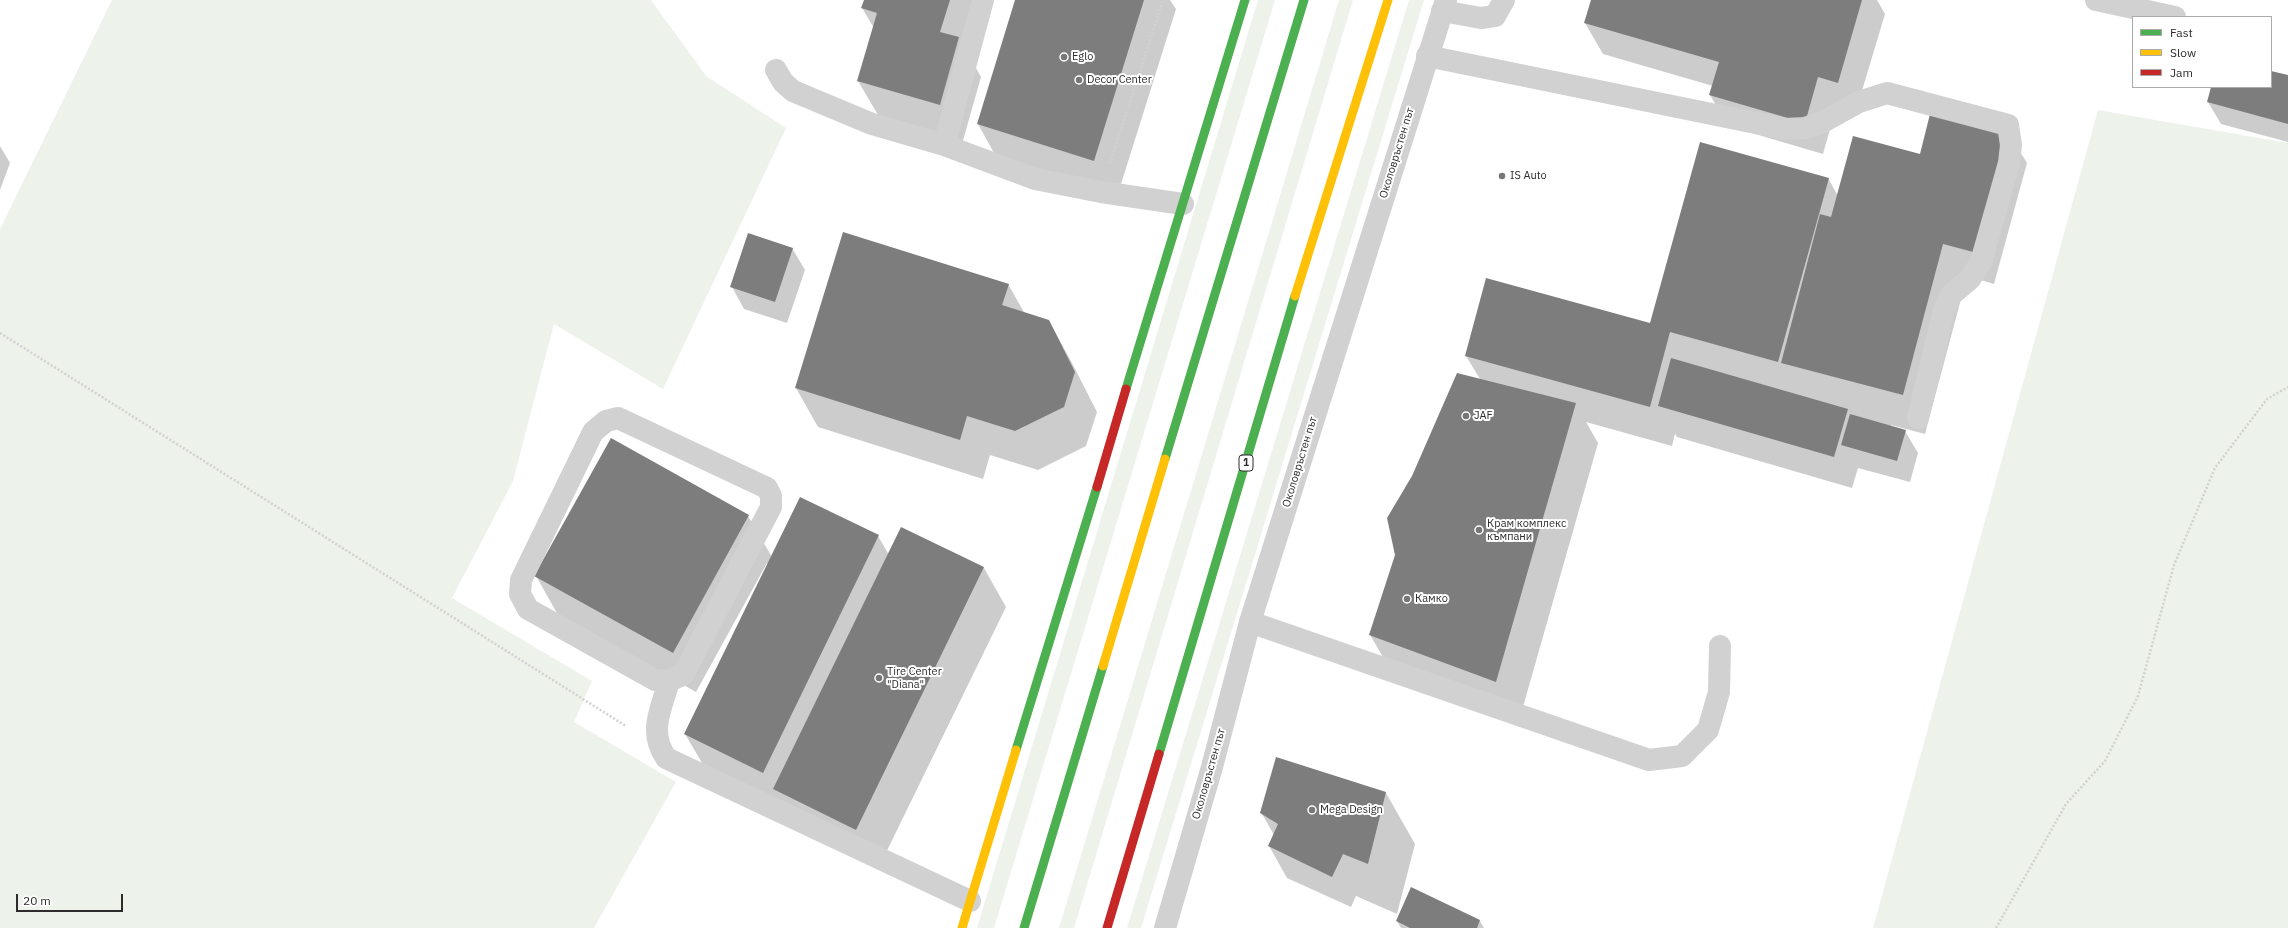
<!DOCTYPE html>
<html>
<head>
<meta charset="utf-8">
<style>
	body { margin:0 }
	#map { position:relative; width:2288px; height:928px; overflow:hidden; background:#fff; font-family:"IBM Plex Sans",sans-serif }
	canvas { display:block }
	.legend { position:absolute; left:2132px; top:16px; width:140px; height:72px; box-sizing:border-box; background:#fff; border:1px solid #ababab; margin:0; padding:5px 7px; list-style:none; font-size:12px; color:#2c2c2c }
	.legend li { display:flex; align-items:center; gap:8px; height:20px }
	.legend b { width:20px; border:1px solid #ababab }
	.scale { position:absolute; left:16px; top:894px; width:107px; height:18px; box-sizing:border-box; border:2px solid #2c2c2c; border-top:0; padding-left:5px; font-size:12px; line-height:14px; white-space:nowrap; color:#2c2c2c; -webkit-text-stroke:3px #fff; paint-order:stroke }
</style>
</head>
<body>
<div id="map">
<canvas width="2288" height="928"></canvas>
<ul class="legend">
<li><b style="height:5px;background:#4caf50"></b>Fast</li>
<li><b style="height:5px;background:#ffc107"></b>Slow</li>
<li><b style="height:5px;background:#c62828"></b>Jam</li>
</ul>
<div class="scale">20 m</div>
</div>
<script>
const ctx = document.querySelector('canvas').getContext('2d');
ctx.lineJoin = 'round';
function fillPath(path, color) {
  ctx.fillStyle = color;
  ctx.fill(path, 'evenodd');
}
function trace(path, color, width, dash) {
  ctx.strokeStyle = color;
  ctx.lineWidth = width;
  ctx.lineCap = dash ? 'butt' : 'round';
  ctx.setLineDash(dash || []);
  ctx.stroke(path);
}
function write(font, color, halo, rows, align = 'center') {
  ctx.font = font + ' "IBM Plex Sans",sans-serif';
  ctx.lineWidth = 4;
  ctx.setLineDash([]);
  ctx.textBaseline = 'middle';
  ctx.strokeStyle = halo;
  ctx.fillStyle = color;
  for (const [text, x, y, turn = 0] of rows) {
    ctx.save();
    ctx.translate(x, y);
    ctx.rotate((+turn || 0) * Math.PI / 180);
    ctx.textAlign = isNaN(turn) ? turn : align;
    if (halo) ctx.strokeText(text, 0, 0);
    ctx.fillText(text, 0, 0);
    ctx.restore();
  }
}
fillPath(new Path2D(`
	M112,0H651L706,76L786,128L663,389L554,324L513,481L452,598L592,681L574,722L676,782L594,928H0V229Z
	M1258,0H1275L994,928H977Z
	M1339,0H1353L1074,928H1059Z
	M1409,0H1424L1141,928H1127Z
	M2098,110L2288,143V928H1873Z`), '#edf2eb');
fillPath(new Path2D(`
	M865,0H974L968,54L981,77L962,144L881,120L858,81L874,28L862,8Z
	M1016,0H1170L1176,9L1116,200L1000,164L978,124Z
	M1592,0H1877L1885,14L1855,114L1836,108L1823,154L1728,126L1710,95L1713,86L1603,54L1585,23Z
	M2271,72L2288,76V142L2221,124L2208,102L2212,87H2271Z
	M2008,132L2027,163L1994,284L1960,274L1965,284L1925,434L1891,425V427L1905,431L1918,453L1910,482L1858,468L1852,488L1677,437L1675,434L1672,446L1586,422L1598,443L1519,721L1393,674L1370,635L1480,379L1466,356L1651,324L1828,178L1838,196L1920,155Z
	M0,146L10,163L0,190Z
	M792,248L805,270L787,323L744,309L732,287Z
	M1008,284L1025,314L1049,321L1071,361L1097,412L1086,446L1038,470L990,455L983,479L818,427L796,388Z
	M611,439L748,516L772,557L878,536L889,555L902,528L984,568L1006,607L878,869L708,773L685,734L768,564L767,563L696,692L558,615L536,576Z
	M1277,759L1386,793L1415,844L1397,914L1356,896L1351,907L1287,878L1269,846L1274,835L1261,812Z
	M1397,921H1480L1484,928H1401Z`), '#0003');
fillPath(new Path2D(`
	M864,0H950L940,32L959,37L940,105L857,81L877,13L861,8Z
	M1015,0H1144L1094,161L977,124Z
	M1591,0H1862L1838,83L1818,77L1805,123L1709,95L1719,62L1584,23Z
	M2271,71L2288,75V124L2207,102L2211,87H2271Z
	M1931,110L2009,131L1977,253L1943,244L1903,395L1781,363L1820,214L1831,217L1853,136L1920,154Z
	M1700,142L1829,178L1778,362L1670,332L1650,407L1465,356L1486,278L1650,323Z
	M843,232L1009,284L1002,305L1049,320L1075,372L1064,407L1015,431L967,416L960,440L795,388Z
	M748,233L793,248L775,302L730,287Z
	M1671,358L1848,409L1834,457L1658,406Z
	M1457,373L1576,403L1496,682L1369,635L1395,555L1387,518L1412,476Z
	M1850,414L1906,430L1897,461L1841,445Z
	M611,438L749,515L673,653L534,576Z
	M800,497L879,535L763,773L684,734Z
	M901,527L984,567L856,830L773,789Z
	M1276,757L1386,792L1368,864L1343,854L1332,877L1268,846L1278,824L1260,813Z
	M1411,887L1480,920L1477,928H1410L1396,921Z`), '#7d7d7d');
trace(new Path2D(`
	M1110,163L1163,0
	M0,333L626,726
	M1996,928L2066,804L2105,761L2138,696L2174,565L2215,468L2267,399L2288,387`), '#d1d1d1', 2.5, [2, 2]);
trace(new Path2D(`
	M2096,0L2175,17
	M1442,11L1481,18L1495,16L1504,0
	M1427,56L1785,129L1805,128L1823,122L1859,102L1887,93L2008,125L2011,145L2009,163L1981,262L1970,279L1951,295L1944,310L1918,418
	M776,70L783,82L793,91L872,124L944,145L1035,179L1101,192L1183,204
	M944,145L983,0
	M618,418L767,488L771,496V507L683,675L669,681L655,680L528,609L520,594L521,580L593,432L606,421Z
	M1250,622L1649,760L1682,756L1708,730L1719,692L1720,646
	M669,681C661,710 648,731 666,758L970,901`), '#d1d1d1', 22);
trace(new Path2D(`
	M1165,928L1212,767L1250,622L1446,0`), '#d1d1d1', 22);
trace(new Path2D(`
	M1126,389L1245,0
	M1165,459L1304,0
	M1016,750L1097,487
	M1159,754L1295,296
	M1024,928L1103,666`), '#4caf50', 9);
trace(new Path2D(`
	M1295,296L1388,0
	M1103,666L1165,459
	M962,928L1016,750`), '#ffc107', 9);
trace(new Path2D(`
	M1097,487L1126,389
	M1107,928L1159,754`), '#c62828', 9);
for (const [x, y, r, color] of [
	[1064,57,4,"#767676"],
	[1079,80,4,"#767676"],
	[1502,176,4,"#767676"],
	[1466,416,4,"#767676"],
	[1479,530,4,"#767676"],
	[1407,599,4,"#767676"],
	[879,678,4,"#767676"],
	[1312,810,4,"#767676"]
]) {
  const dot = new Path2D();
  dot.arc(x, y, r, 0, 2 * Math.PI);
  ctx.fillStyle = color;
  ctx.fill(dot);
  trace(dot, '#fff', 1.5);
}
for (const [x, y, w] of [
	[1246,463,14]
]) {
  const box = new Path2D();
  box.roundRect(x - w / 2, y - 8, w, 16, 3);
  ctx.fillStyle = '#fff';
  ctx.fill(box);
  trace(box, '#2c2c2c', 1);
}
write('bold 10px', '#2c2c2c', null, [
	["1",1246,463]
]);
write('11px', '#2c2c2c', '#fff', [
	["Eglo",1072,57],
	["Decor Center",1087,80],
	["IS Auto",1510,176],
	["JAF",1474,416],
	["Крам комплекс",1487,524],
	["къмпани",1487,537],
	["Камко",1415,599],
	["Tire Center",887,672],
	["\"Diana\"",887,685],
	["Mega Design",1320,810]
], 'left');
write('11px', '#2c2c2c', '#fff', [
	["Околовръстен път",1397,153,-73],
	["Околовръстен път",1300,462,-73],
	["Околовръстен път",1209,774,-74]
]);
</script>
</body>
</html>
